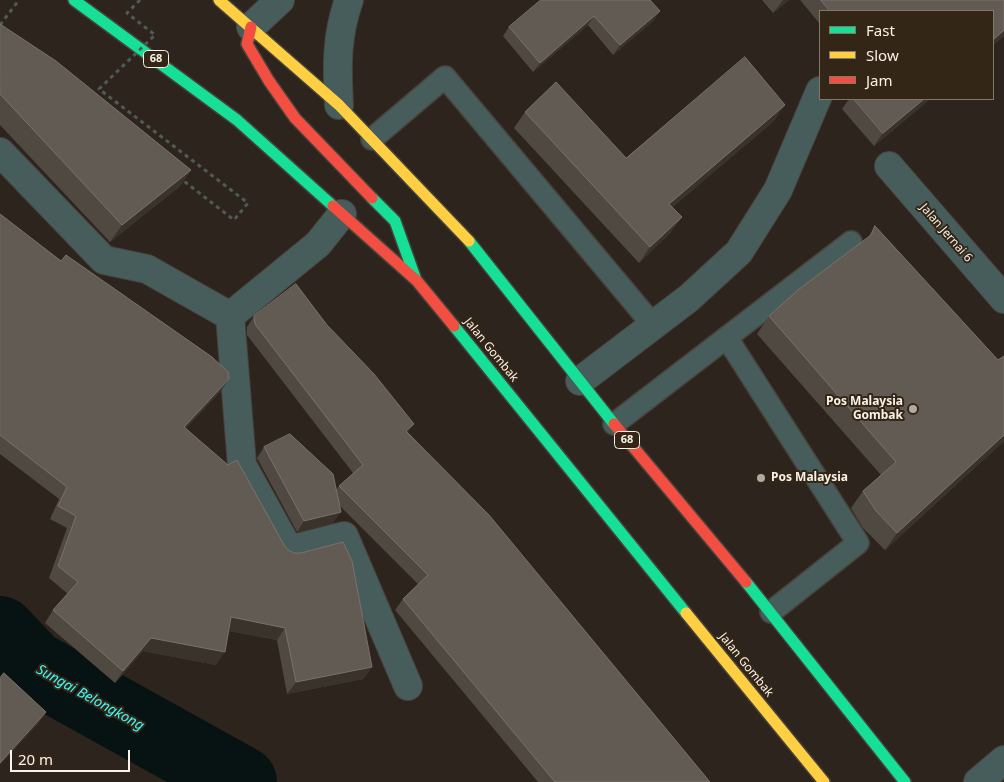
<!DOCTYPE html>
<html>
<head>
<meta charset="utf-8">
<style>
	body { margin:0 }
	#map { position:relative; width:1004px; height:782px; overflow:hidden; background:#2d251d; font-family:"Noto Sans",sans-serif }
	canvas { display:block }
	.legend { position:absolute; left:819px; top:10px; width:175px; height:90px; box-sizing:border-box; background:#342616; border:1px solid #83776a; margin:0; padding:6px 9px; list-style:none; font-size:15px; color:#faf1e7 }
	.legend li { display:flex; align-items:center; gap:10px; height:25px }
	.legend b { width:25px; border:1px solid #83776a }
	.scale { position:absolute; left:10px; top:750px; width:120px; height:22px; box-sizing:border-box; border:2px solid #faf1e7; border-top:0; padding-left:6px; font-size:15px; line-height:18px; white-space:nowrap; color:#faf1e7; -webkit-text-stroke:4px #342616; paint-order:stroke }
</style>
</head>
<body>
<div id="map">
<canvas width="1004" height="782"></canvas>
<ul class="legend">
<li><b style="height:6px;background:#16e098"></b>Fast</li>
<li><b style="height:6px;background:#ffcf43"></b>Slow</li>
<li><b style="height:6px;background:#f24e42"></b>Jam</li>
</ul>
<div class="scale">20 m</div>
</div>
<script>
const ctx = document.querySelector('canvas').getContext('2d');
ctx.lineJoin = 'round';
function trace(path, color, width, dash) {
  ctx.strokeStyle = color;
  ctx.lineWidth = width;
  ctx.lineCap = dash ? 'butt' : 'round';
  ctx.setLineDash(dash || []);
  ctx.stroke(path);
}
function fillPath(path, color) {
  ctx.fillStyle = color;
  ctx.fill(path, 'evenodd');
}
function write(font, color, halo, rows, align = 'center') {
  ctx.font = font + ' "Noto Sans",sans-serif';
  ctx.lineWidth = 4;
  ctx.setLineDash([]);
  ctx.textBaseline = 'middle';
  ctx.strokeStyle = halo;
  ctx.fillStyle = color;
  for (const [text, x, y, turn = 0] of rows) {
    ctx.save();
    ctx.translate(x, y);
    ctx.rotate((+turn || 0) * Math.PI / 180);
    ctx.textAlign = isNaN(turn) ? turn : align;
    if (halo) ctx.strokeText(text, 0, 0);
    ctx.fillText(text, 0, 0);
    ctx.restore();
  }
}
trace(new Path2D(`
	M0,632L32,666L241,782`), '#071312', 72);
const lane = new Path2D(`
	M372,139L445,77L653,325
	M727,338L858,543L771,612
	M614,424L851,242`);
const street = new Path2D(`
	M251,27L280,0
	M339,105C337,68 336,36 349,0
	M0,152L104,260L147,269L230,316L242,465L289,550L344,536L408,686
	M889,166L1004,299
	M230,316L318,244L342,214
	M580,381L689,298L739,252L778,190L820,91
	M978,782L1004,760`);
const fast = new Path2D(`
	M74,0L237,120L333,206
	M372,198L395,221L415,277
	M469,241L614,424
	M454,326L686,613
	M746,582L905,782`);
const slow = new Path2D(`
	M219,0L339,105L469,241
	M686,613L824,782`);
const jam = new Path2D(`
	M251,27L247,44L269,81L295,118L372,198
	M333,206L417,281L454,326
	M614,424L746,582`);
trace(lane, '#48423b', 24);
trace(street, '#48423b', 30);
trace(fast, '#48423b', 14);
trace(slow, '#48423b', 14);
trace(jam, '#48423b', 14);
trace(new Path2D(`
	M0,25L19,0`), '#4e5b58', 3, [4, 4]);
trace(lane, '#475d5b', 21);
trace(street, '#475d5b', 28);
trace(fast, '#16e098', 11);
trace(slow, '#ffcf43', 11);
trace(jam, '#f24e42', 11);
trace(new Path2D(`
	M140,0L127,13L155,35L99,89L248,203L234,220L180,178`), '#4e5b58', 3, [4, 4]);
fillPath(new Path2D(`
	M541,0L660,11L653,21L613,55L588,25L533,72L503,36L509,27Z
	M762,0H789L773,13Z
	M800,0H1004V36L993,45V11H820V24Z
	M0,24L191,170L179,187L110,242L0,125Z
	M849,99H930L874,146L842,109Z
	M525,112L626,158L774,121L672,207L682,217L670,233L639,263L514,128Z
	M0,214L61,261L229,379L220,392L186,428L284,545L372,667L363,679L287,694L277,640L229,631L216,665L143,651L115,683L45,623L53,610L68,594L49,578L67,528L50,519L59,499L0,454Z
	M875,226L998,360L1004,356V441L885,550L863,528L851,508L863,491L881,475L757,334L769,316L868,237Z
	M254,316L407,433L710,782H538L395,610L403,599L418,584L339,505L333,523L297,532L257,458L264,447L336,490L339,486L353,473L247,335V327Z`), '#504941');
fillPath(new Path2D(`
	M783,0H789L773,13Z
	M660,11L653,21L613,55L620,45Z
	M594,16L588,25L533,72L540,63Z
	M1004,30V36L993,45V40Z
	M924,99H930L874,146L883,133Z
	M785,105L774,121L658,220L669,204Z
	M191,170L179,187L110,242L122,225Z
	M682,217L670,233L639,263L650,247Z
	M229,379L220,392L175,439L184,427Z
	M414,424L406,435V431Z
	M1004,435V441L885,550L897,533Z
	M341,512L333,523L297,532L304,521Z
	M231,617L285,628L277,640L222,630Z
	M151,638L225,652L216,665L143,651L115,683L123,671Z
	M372,667L363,679L287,694L296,682Z
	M46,712L39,723L0,765V763Z`), '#3a332b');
const building = new Path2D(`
	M541,0H650L660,11L620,45L594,16L540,63L509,27Z
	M821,0H1004V30L993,40V11H830Z
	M0,24L56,61L191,170L122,225L0,94Z
	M745,57L785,105L669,204L682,217L650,247L525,112L556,82L626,158Z
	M854,99H924L883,133Z
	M0,214L61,261L66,255L212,357L228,372L229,379L184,427L228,465L237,460L284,545L288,550L294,553H301L343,542L352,561L372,667L296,682L285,628L231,617L225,652L151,638L123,671L53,610L78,582L58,566L76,516L58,506L67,487L0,435Z
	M875,226L998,360L1004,356V435L897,533L876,511L863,491L896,462L769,316L798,290L871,235Z
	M296,284L327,325L374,374L414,424L406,431L489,515L710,782H555L403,599L428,575L339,486L363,465L255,324L254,316Z
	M290,434L333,474L341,512L304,521L264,447Z
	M4,673L46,712L0,763V678Z`);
fillPath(building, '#625b53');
trace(building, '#7a726a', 1);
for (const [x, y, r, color] of [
	[913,409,5,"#b2aaa0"],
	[761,478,5,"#b2aaa0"]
]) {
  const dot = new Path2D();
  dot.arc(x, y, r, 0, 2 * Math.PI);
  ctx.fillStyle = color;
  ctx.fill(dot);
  trace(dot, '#342616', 2);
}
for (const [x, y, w] of [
	[156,59,25],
	[627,440,25]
]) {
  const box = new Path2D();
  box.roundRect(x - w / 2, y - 8.5, w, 17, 4);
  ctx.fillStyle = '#342616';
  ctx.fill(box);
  trace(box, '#faf1e7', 1);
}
write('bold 11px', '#faf1e7', null, [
	["68",156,59],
	["68",627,440]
]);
write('12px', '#faf1e7', '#342616', [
	["Jalan Jernai 6",946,233,49],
	["Jalan Gombak",491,350,51],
	["Jalan Gombak",746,665,51]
]);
write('bold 12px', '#faf1e7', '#342616', [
	["Pos Malaysia",903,402],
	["Gombak",903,416],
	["Pos Malaysia",771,478,"left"]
], 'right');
write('italic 14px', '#39fbfc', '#342616', [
	["Sungai Belongkong",90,698,29]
]);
</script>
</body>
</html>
